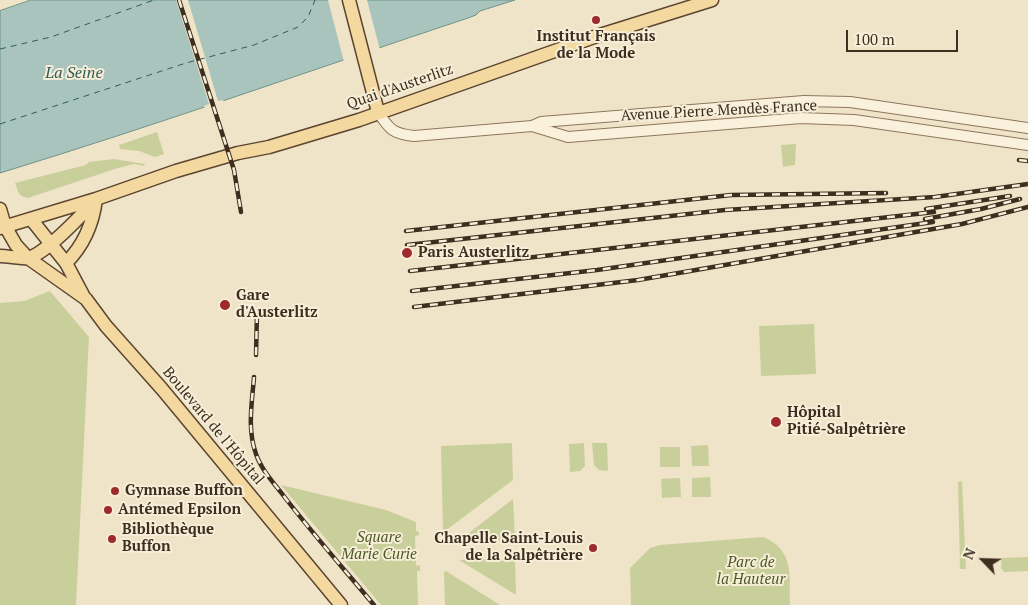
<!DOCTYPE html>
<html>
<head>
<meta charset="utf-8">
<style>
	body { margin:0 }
	#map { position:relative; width:1028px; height:605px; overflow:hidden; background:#f0e4c8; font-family:"PT Serif",serif }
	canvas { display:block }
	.north { position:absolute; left:958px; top:535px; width:50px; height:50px; -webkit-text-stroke:4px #f7eed8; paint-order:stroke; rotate:294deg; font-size:14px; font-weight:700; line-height:20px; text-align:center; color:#3d2e20 }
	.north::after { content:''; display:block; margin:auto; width:18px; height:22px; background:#3d2e20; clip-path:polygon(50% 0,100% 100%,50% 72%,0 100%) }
	.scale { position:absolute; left:846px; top:30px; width:112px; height:22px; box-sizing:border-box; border:2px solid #3d2e20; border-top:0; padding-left:6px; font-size:15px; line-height:18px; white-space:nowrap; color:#3d2e20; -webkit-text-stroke:4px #f7eed8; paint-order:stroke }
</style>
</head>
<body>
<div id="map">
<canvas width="1028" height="605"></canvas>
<div class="north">N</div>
<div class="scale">100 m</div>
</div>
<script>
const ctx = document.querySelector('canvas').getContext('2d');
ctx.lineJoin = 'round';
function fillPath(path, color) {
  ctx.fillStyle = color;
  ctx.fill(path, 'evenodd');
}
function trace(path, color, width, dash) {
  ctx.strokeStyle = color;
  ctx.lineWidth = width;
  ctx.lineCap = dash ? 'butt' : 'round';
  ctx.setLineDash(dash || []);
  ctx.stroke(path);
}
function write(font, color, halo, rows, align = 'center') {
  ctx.font = font + ' "PT Serif",serif';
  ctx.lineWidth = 4;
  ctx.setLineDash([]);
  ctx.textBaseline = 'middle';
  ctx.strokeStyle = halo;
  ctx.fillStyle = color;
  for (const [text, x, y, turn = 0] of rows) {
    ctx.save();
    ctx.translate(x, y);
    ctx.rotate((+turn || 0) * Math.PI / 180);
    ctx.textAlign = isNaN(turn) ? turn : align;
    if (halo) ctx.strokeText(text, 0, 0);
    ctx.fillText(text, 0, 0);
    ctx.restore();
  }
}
fillPath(new Path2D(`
	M157,132L164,154L155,157L139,151L120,149L119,145Z
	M796,144L795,165L783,167L781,145Z
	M114,159L145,164L144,166L134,164L118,168L28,198C18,197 18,190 15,183L86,165L89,162Z
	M50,291L89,337L76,605H0V303L24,301Z
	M814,324L816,374L761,376L759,326Z
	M512,443L513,480L445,531L443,530L441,446Z
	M584,443L585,466L580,471L570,472L569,444Z
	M592,443H607L608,471L599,470L594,465Z
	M708,445L709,466H692L691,446Z
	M660,447H680V467H660Z
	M710,477L711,497H692V478Z
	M680,478L681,497L662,498L661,479Z
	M962,481L966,569H960L958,482Z
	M281,485L386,510L416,522V531L419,532V535L415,536L416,565L420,566V571H417L418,605H381Z
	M513,499L515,540L457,542Z
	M763,537C795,550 789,576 790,605H631L630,568L650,548L660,545Z
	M1028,557V571L1004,572L1001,568L1002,558Z
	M515,558L516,595L459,560Z
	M446,571L500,605H445L444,572Z`), '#c9cf9b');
const water = new Path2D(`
	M31,0H515L480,11L476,15L468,18C312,70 157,125 0,173V11Z`);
fillPath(water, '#a9c4bc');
trace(water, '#6f938a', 1);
fillPath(new Path2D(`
	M176,0H188L218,101L223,100L224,102H226L204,109L205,108L204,106L209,104Z
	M328,0H367L380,50L344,62Z`), '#f0e4c8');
trace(new Path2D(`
	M0,49L51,37L154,0
	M0,124L186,63L254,45L298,27L308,17L315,0`), '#2f5d5a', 1, [6, 5]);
const minor = new Path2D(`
	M378,112C389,129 393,134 414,136L532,126L568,137L801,118L854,120L1028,145
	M532,126L541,122L804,101L850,102L1028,128`);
const major = new Path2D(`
	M349,0L378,112
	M0,209L5,226L16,245L28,258L86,299L106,326L162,389L341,605
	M31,219L66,263L83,295
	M0,228L96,199L176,171L238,153L269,147L359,120L600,35L712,0
	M0,256C9,256 20,259 28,258C46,254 81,215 95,201
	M66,263C84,245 93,224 96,199`);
trace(minor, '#8d765c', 12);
trace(major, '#5b4430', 15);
trace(minor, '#faf1dc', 10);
trace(major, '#f3d9a0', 12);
const rail = new Path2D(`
	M179,0L234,170L241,212
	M1019,160L1028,161
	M926,209L1010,196
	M925,219L981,209L1020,199
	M406,231L731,195L886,193
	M407,245L725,210L935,197L1028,184
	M410,271L934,212
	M412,291L597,270L933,222
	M414,307L638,280L962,224L1028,207
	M256,355L257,312
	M254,377C252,403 247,429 256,454C261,469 273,482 283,495C312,533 344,569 374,605`);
trace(rail, '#3d2e20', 4.5);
trace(rail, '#f7eed8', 2.5, [8]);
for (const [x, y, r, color] of [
	[596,20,5,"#9e2a2b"],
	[407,253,6,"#9e2a2b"],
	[225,305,6,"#9e2a2b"],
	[776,422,6,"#9e2a2b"],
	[115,491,5,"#9e2a2b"],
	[108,510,5,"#9e2a2b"],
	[112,539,5,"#9e2a2b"],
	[593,548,5,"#9e2a2b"]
]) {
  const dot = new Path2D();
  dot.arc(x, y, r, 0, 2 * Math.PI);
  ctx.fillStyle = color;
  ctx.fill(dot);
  trace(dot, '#f7eed8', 2);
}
write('bold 15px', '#3d2e20', '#f7eed8', [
	["Institut Français",596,37,"center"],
	["de la Mode",596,54,"center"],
	["Paris Austerlitz",418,253],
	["Gare",236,296],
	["d'Austerlitz",236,313],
	["Hôpital",787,413],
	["Pitié-Salpêtrière",787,430],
	["Gymnase Buffon",125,491],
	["Antémed Epsilon",118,510],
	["Bibliothèque",122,530],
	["Buffon",122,547],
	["Chapelle Saint-Louis",583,539,"right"],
	["de la Salpêtrière",583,556,"right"]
], 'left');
write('15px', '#3d2e20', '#f7eed8', [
	["Quai d'Austerlitz",400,87,-19],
	["Avenue Pierre Mendès France",719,111,-3],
	["Boulevard de l'Hôpital",213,426,50]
]);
write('italic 15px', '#4d5a26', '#f7eed8', [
	["Square",379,538],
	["Marie Curie",379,555],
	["Parc de",751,563],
	["la Hauteur",751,580]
]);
write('italic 16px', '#2f5d5a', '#f7eed8', [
	["La Seine",74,73]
]);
</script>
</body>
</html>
